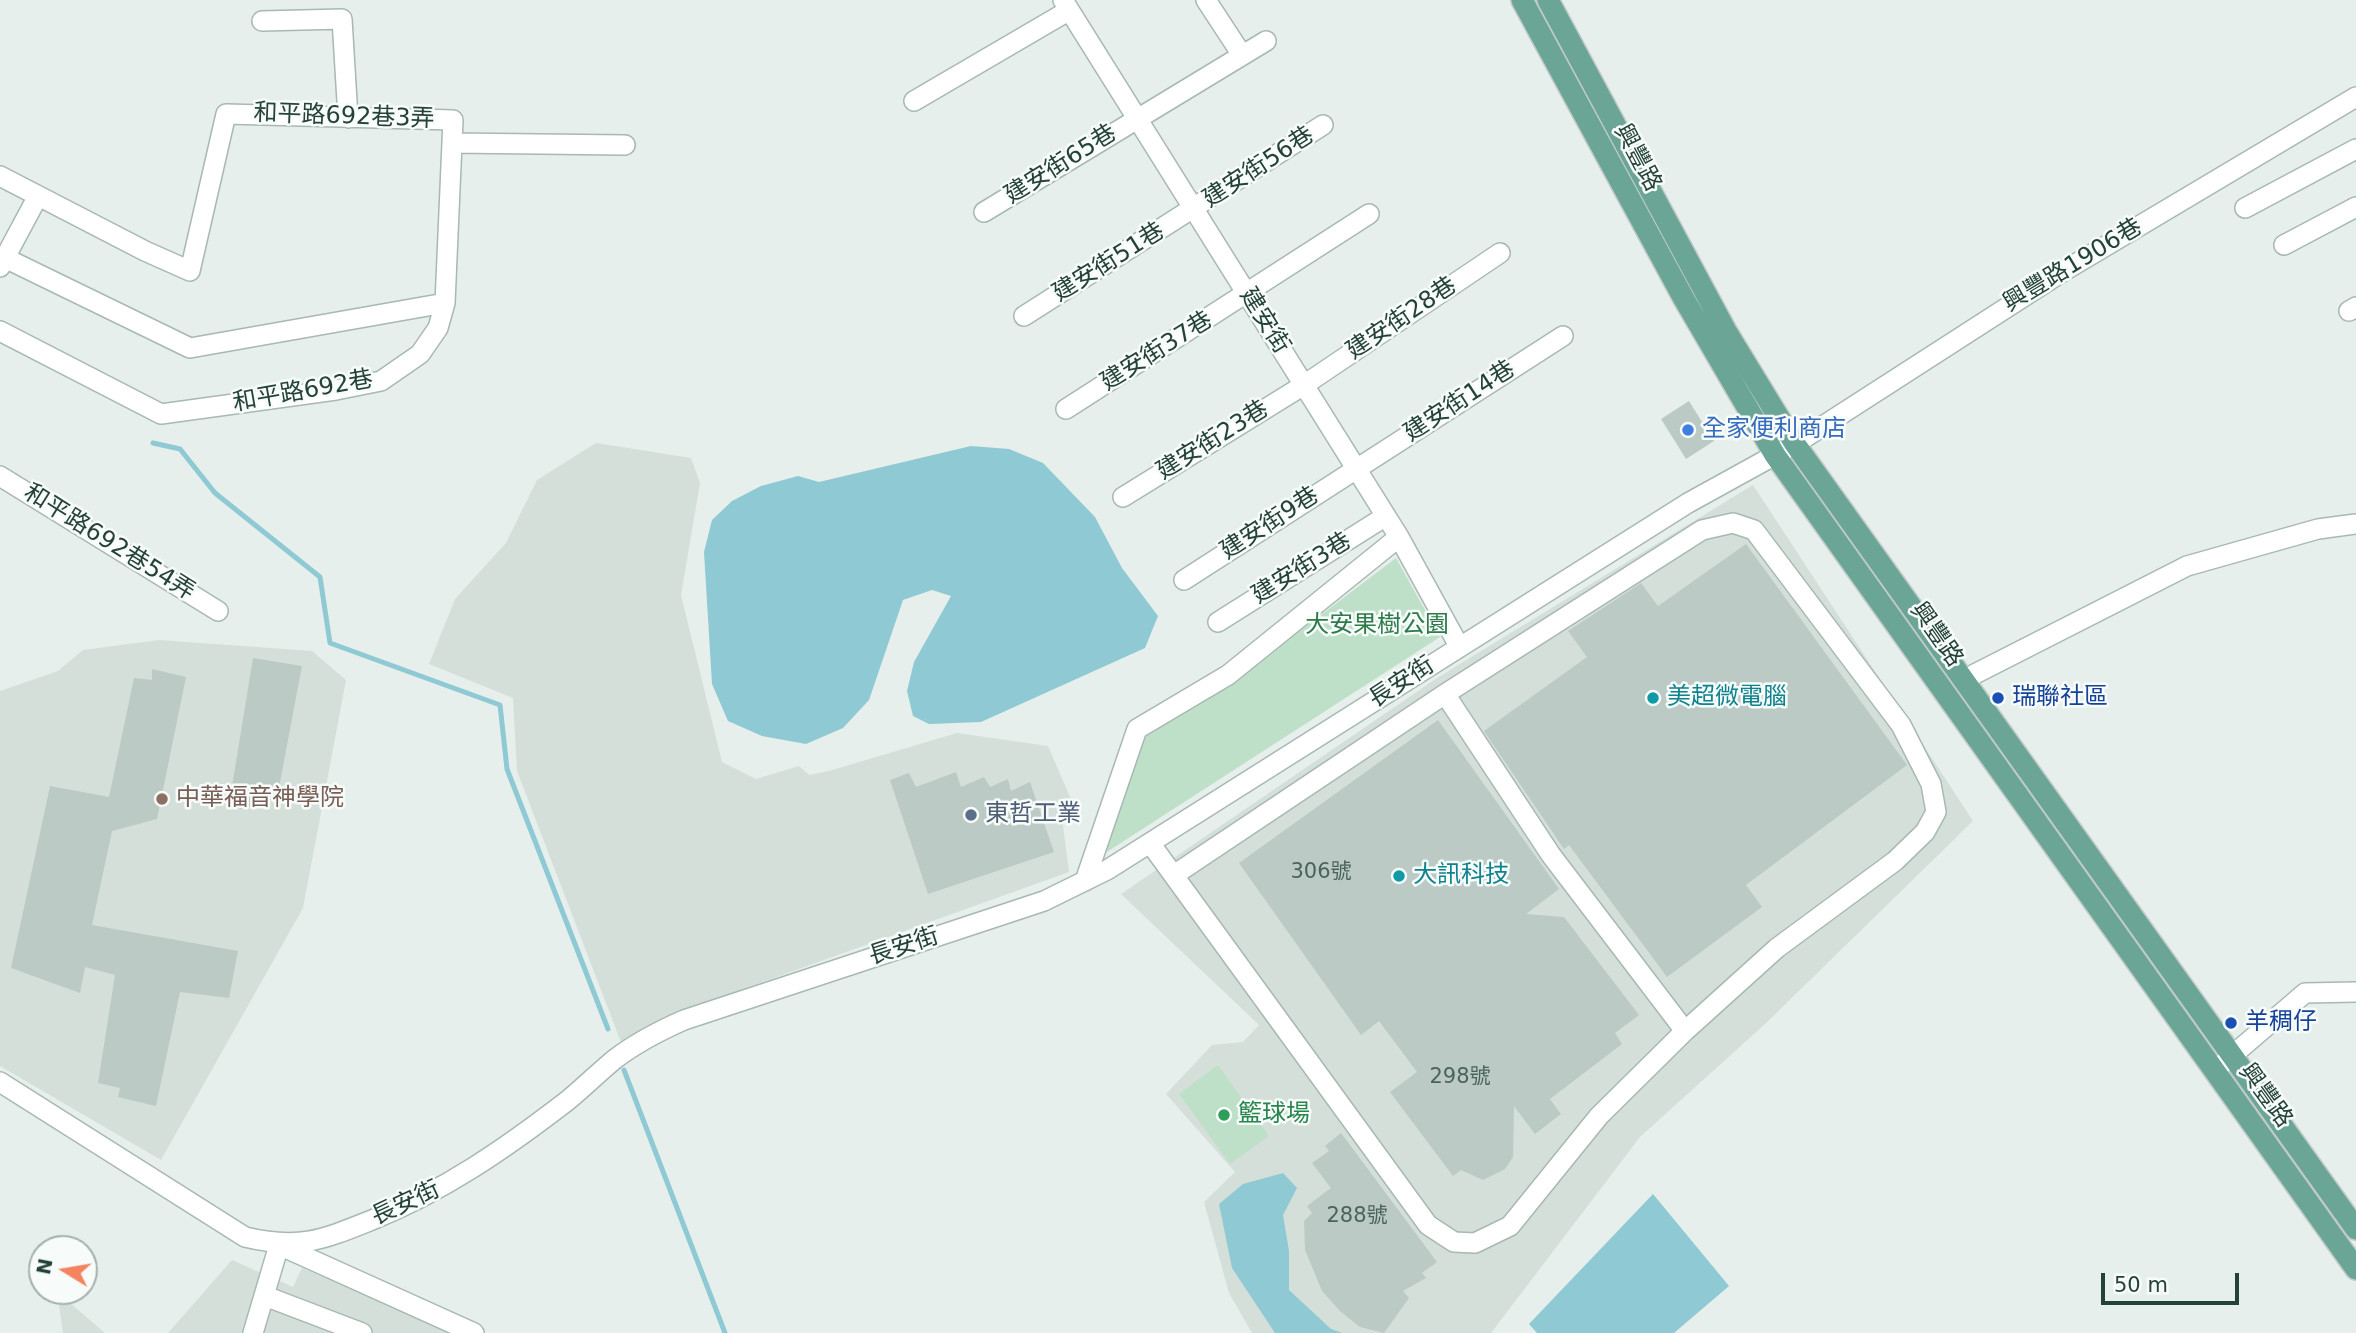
<!DOCTYPE html>
<html>
<head>
<meta charset="utf-8">
<style>
	body { margin:0 }
	#map { position:relative; width:2356px; height:1333px; overflow:hidden; background:#e6efeb; font-family:"DejaVu Sans",sans-serif }
	canvas { display:block }
	.north { position:absolute; left:28px; top:1235px; width:70px; height:70px; box-sizing:border-box; background:#f7fbf9; border:2px solid #a3b1ad; border-radius:50%; rotate:281deg; font-size:19px; font-weight:700; line-height:28px; text-align:center; color:#24423a }
	.north::after { content:''; display:block; margin:auto; width:24px; height:32px; background:#f4845f; clip-path:polygon(50% 0,100% 100%,50% 72%,0 100%) }
	.scale { position:absolute; left:2101px; top:1273px; width:138px; height:32px; box-sizing:border-box; border:4px solid #24423a; border-top:0; padding-left:9px; font-size:21px; line-height:24px; white-space:nowrap; color:#24423a; -webkit-text-stroke:5px #f7fbf9; paint-order:stroke }
</style>
</head>
<body>
<div id="map">
<canvas width="2356" height="1333"></canvas>
<div class="north">N</div>
<div class="scale">50 m</div>
</div>
<script>
const ctx = document.querySelector('canvas').getContext('2d');
ctx.lineJoin = 'round';
function fillPath(path, color) {
  ctx.fillStyle = color;
  ctx.fill(path, 'evenodd');
}
function trace(path, color, width, dash) {
  ctx.strokeStyle = color;
  ctx.lineWidth = width;
  ctx.lineCap = dash ? 'butt' : 'round';
  ctx.setLineDash(dash || []);
  ctx.stroke(path);
}
function write(font, color, halo, rows, align = 'center') {
  ctx.font = font + ' "DejaVu Sans","Noto Sans TC",sans-serif';
  ctx.lineWidth = 5;
  ctx.setLineDash([]);
  ctx.textBaseline = 'middle';
  ctx.strokeStyle = halo;
  ctx.fillStyle = color;
  for (const [text, x, y, turn = 0] of rows) {
    ctx.save();
    ctx.translate(x, y);
    ctx.rotate((+turn || 0) * Math.PI / 180);
    ctx.textAlign = isNaN(turn) ? turn : align;
    if (halo) ctx.strokeText(text, 0, 0);
    ctx.fillText(text, 0, 0);
    ctx.restore();
  }
}
fillPath(new Path2D(`
	M596,443L691,458L700,483L681,595L722,762L756,779L799,766L809,775L829,771L957,733L1048,746L1073,804L1062,817L1069,872L665,1017L621,1042L517,771L513,698L429,664L455,599L506,543L537,480Z
	M1753,485L1973,821L1765,1024L1640,1137L1491,1333H1252L1229,1293L1204,1202L1235,1172L1166,1094L1212,1045L1243,1042L1259,1025L1121,894L1437,678Z
	M159,640L312,651L346,680L303,908L161,1160L0,1066V691L58,671L83,650Z
	M232,1260L293,1287L302,1268L454,1333H168Z
	M57,1292L105,1333H63Z`), '#d4dfda');
fillPath(new Path2D(`
	M1396,558L1440,637L1096,859L1137,738L1235,680Z
	M1218,1065L1269,1136L1230,1164L1179,1094Z`), '#bfe0c8');
fillPath(new Path2D(`
	M971,446L1009,449L1043,463L1095,517L1122,568L1158,616L1145,648L981,722L929,724L913,716L907,691L914,662L951,596L932,590L903,600L869,700L843,728L806,744L762,736L728,721L712,684L704,552L712,520L732,501L761,486L798,476L819,482Z
	M1283,1173L1297,1188L1283,1215L1289,1251V1290L1331,1329L1342,1333H1275L1232,1268L1219,1204L1243,1184Z
	M1653,1194L1729,1286L1674,1333H1537L1529,1324Z`), '#8ec9d4');
trace(new Path2D(`
	M153,443L180,449L215,493L320,577L330,643L500,705L507,769L608,1029
	M624,1070L725,1333`), '#8ec9d4', 5);
fillPath(new Path2D(`
	M1689,401L1714,441L1686,459L1661,419Z
	M1746,544L1907,765L1746,885L1762,907L1667,977L1569,845L1564,849L1484,731L1587,657L1568,631L1641,583L1658,606Z
	M253,658L302,666L277,798L242,809L229,805Z
	M152,669L186,677L157,819L112,831L92,925L238,951L229,998L180,992L156,1106L118,1097L120,1088L98,1083L115,975L85,967L80,993L11,968L50,786L109,797L134,678L152,680Z
	M1438,720L1559,889L1526,914L1564,917L1639,1015L1615,1033L1622,1044L1550,1099L1561,1114L1535,1134L1514,1106L1513,1157L1505,1169L1483,1180L1461,1170L1453,1176L1390,1092L1417,1072L1379,1021L1361,1035L1239,863Z
	M956,772L961,787L984,777L990,787L1008,779L1011,791L1030,782L1054,852L928,894L890,780L909,773L916,787Z
	M1341,1133L1437,1262L1422,1273L1426,1278L1403,1291L1409,1298L1384,1333L1360,1327L1340,1311L1322,1291L1305,1250L1304,1221L1312,1213L1307,1206L1331,1188L1312,1163L1329,1151L1325,1146Z`), '#bbcac4');
const minor = new Path2D(`
	M1063,0L1399,537L1459,646
	M1206,0L1242,55
	M262,21L342,19L348,118
	M914,101L1068,11
	M452,143L625,145
	M0,176L145,251L190,271L226,114L453,120L445,303L438,328L420,354L381,381L336,390L161,414L0,331
	M2245,208L2356,149
	M984,212L1266,41
	M2284,245L2356,207
	M5,258L190,348L445,303
	M0,267L38,196
	M2349,311L2356,307
	M1024,316L1323,125
	M1066,409L1369,214
	M0,476L218,611
	M1123,497L1304,385L1500,253
	M1184,580L1563,336
	M1218,622L1386,516
	M1963,680L2187,566L2318,529L2356,524
	M1445,694L1551,855L1685,1031
	M1150,843L1428,1225L1454,1242L1475,1243L1510,1226L1599,1116L1685,1031L1777,948L1895,861L1925,832L1936,812L1931,784L1901,725L1754,530L1733,523L1702,530L1445,694L1174,875
	M1085,881L1137,729L1228,675L1399,537
	M2220,1066L2305,993L2356,992
	M0,1082L245,1237C299,1250 322,1240 372,1220C444,1191 506,1148 567,1101C583,1088 598,1073 615,1059C636,1043 659,1031 684,1020L1044,901L1107,870L1688,503L1795,444L2062,272L2356,97
	M265,1296L362,1333
	M253,1333L279,1245L474,1333`);
const major = new Path2D(`
	M1522,0L1684,299L1775,455L2356,1269
	M1548,0L1726,331L1795,444L2356,1229`);
trace(minor, '#a8b8b2', 22);
trace(major, '#c2cac8', 24);
trace(minor, '#fff', 19);
trace(major, '#6aa596', 21);
for (const [x, y, r, color] of [
	[1688,430,7,"#3f7fe0"],
	[1653,698,7,"#0f9aa8"],
	[1998,698,7,"#1a4fb4"],
	[162,799,7,"#8d6e63"],
	[971,815,7,"#5c6f8a"],
	[1399,876,7,"#0f9aa8"],
	[2231,1023,7,"#1a4fb4"],
	[1224,1115,7,"#2e9e5b"]
]) {
  const dot = new Path2D();
  dot.arc(x, y, r, 0, 2 * Math.PI);
  ctx.fillStyle = color;
  ctx.fill(dot);
  trace(dot, '#f7fbf9', 2.5);
}
write('21px', '#4a645c', null, [
	["306號",1321,873],
	["298號",1460,1078],
	["288號",1357,1217]
]);
write('24px', '#24423a', '#f7fbf9', [
	["和平路692巷3弄",344,117,2],
	["興豐路",1637,158,62],
	["建安街65巷",1061,165,-32],
	["建安街56巷",1259,168,-33],
	["建安街51巷",1109,263,-32],
	["興豐路1906巷",2073,266,-31],
	["建安街28巷",1402,319,-34],
	["建安街",1264,321,58],
	["建安街37巷",1157,352,-32],
	["和平路692巷",303,392,-10],
	["建安街14巷",1460,402,-33],
	["建安街23巷",1213,441,-32],
	["建安街9巷",1270,524,-33],
	["和平路692巷54弄",109,543,32],
	["建安街3巷",1302,569,-32],
	["興豐路",1936,635,55],
	["長安街",1402,683,-33],
	["長安街",904,947,-18],
	["興豐路",2265,1096,54],
	["長安街",406,1204,-25]
]);
write('24px', '#366cbe', '#f7fbf9', [
	["全家便利商店",1702,430]
], 'left');
write('24px', '#2d7a4b', '#f7fbf9', [
	["大安果樹公園",1377,626]
]);
write('24px', '#0d838f', '#f7fbf9', [
	["美超微電腦",1667,698],
	["大訊科技",1413,876]
], 'left');
write('24px', '#164399', '#f7fbf9', [
	["瑞聯社區",2012,698],
	["羊稠仔",2245,1023]
], 'left');
write('24px', '#785e54', '#f7fbf9', [
	["中華福音神學院",176,799]
], 'left');
write('24px', '#4e5e75', '#f7fbf9', [
	["東哲工業",985,815]
], 'left');
write('24px', '#27864d', '#f7fbf9', [
	["籃球場",1238,1115]
], 'left');
</script>
</body>
</html>
